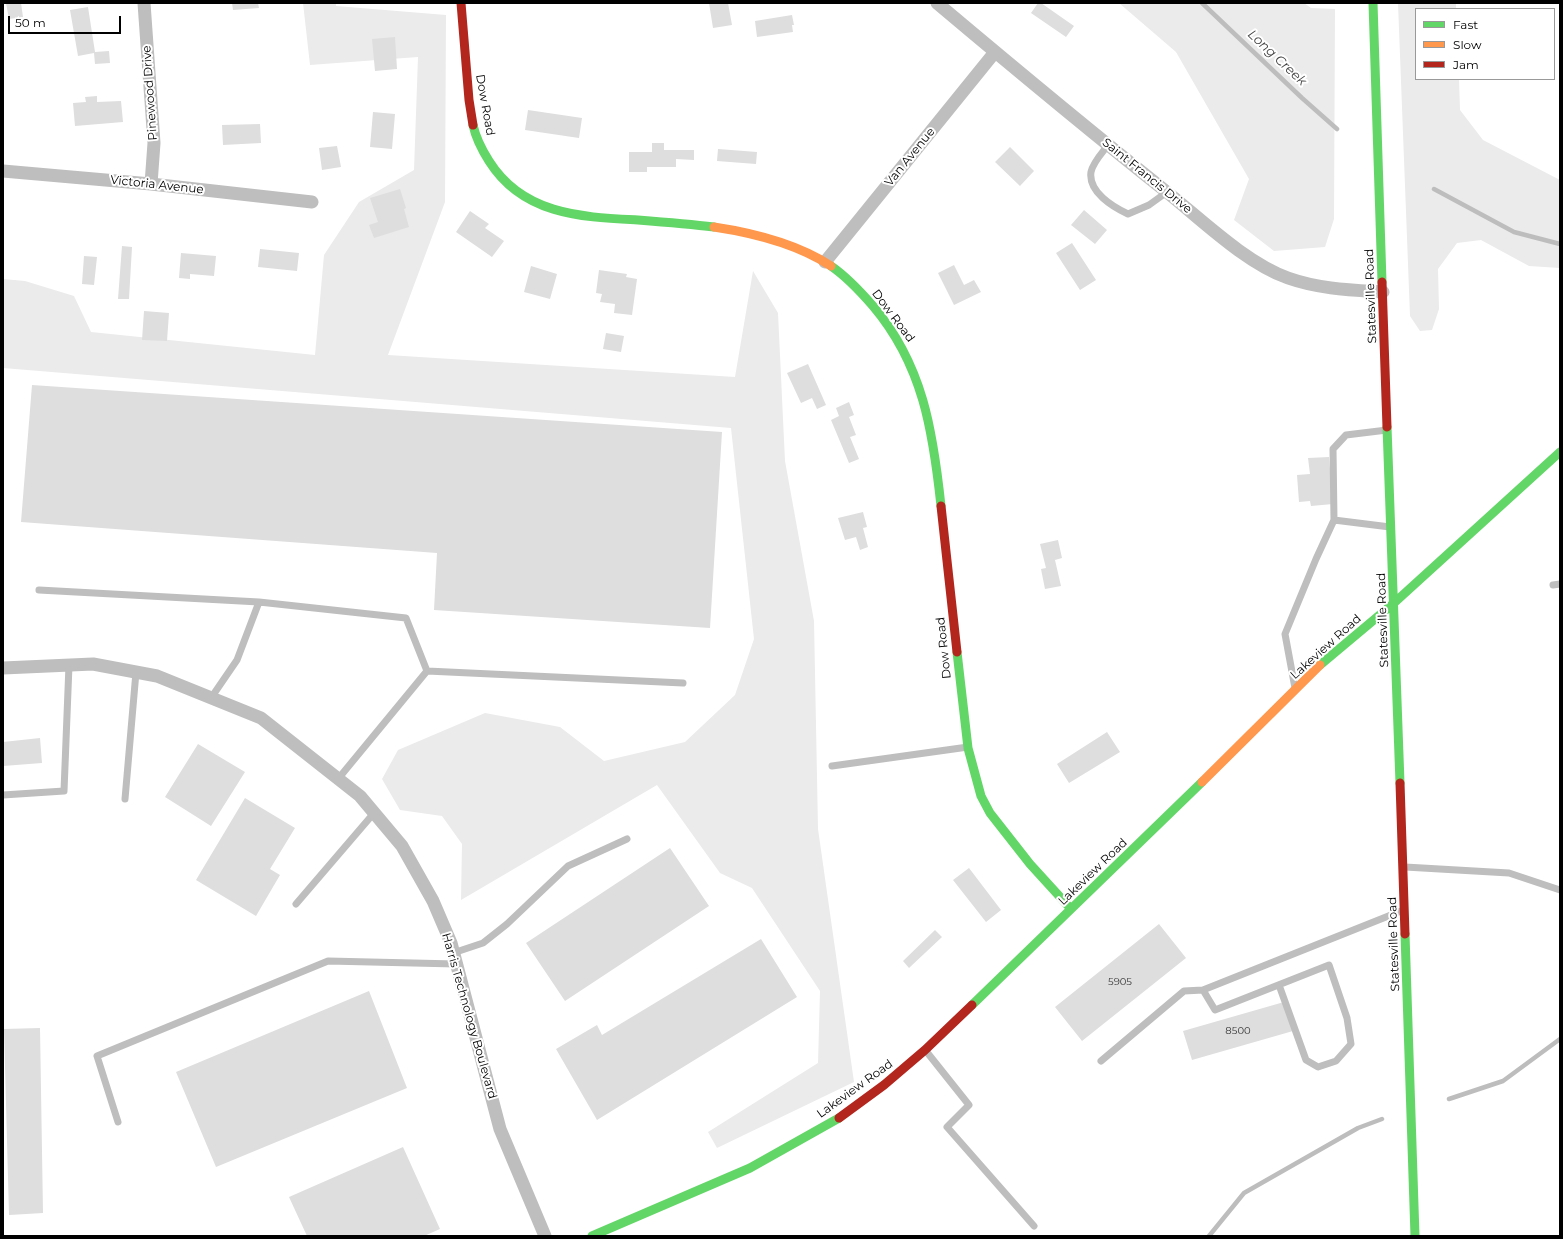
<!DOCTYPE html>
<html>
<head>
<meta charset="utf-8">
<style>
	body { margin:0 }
	#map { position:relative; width:1563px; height:1239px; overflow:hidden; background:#fff; font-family:Montserrat,sans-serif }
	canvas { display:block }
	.frame { position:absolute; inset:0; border:4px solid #000; pointer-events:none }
	.legend { position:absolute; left:1415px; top:8px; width:140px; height:72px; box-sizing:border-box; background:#fff; border:1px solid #999; margin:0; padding:5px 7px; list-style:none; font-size:12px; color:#000 }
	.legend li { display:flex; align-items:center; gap:8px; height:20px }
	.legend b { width:20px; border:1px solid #999 }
	.scale { position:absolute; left:8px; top:16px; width:113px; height:18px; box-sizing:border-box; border:2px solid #000; border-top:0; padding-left:5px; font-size:12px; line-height:14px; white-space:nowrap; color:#000; -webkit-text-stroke:3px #fff; paint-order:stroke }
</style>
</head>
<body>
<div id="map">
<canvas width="1563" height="1239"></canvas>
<div class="frame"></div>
<ul class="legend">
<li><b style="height:5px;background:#63d668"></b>Fast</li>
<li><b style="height:5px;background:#ff974d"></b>Slow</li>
<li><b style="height:5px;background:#b3261e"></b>Jam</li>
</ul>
<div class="scale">50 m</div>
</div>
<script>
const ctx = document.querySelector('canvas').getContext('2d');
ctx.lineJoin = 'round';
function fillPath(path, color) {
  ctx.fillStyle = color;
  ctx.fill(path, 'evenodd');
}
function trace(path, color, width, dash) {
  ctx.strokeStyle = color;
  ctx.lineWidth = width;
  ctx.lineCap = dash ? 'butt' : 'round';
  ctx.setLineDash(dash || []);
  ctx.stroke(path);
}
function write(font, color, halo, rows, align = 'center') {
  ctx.font = font + ' Montserrat,sans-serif';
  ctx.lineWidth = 4;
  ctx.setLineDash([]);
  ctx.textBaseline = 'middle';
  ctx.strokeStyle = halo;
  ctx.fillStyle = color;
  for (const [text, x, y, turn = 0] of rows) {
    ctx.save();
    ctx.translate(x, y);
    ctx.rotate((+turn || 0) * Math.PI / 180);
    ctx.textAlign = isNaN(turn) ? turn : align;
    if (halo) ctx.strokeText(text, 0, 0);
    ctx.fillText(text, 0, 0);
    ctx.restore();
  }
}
fillPath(new Path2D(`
	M303,3H336V6L446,15L445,202L388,355L735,377L753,271L778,313L785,461L814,621L818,829L854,1082L717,1148L708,1132L818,1063L820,991L752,888L720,873L657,785L461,900L462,844L442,816L400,810L382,779L398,750L485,713L560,727L604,761L685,742L735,695L754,639L731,428L3,368V279L25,281L74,296L91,332L315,355L324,255L359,202L414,170L418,57L310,65Z
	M1119,3H1304L1311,8L1335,9L1334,219L1325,247L1274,251L1234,220L1249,179L1176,52Z
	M1398,3H1456V9H1416V79H1459L1460,110L1483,140L1560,180V268L1529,266L1481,240L1457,243L1438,269L1439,309L1432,330L1420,331L1410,316Z`), '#ebebeb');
trace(new Path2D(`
	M1202,3L1302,98L1337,129
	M1434,189L1514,232L1560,244
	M1449,1099L1503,1081L1560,1039
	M1209,1236L1244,1193L1358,1128L1382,1119`), '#bdbdbd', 4.5);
fillPath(new Path2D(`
	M6,3H21L23,17L9,19Z
	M232,3H258L259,8L233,10Z
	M709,3H728L732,25L713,28Z
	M1038,3H1041L1074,26L1066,37L1031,13Z
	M88,7L95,52L109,51L110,63L95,64L94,53L78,56L70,10Z
	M792,15L794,25H792L793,32L757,37L755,21Z
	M395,37L397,69L375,71L372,39Z
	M97,96V102L121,101L123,122L75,126L73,103L86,102L85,97Z
	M528,110L582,118L579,138L525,130Z
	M373,112L395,114L392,149L370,147Z
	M260,124L261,143L223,145L222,125Z
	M652,143H664V150H694V160L676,159V167H647V172H629V152H652Z
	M337,146L341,167L322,170L319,148Z
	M1010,147L1034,171L1020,186L995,162Z
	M718,149L757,152L756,164L717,161Z
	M400,189L406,208L404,209L409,227L374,238L369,225L378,222L370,198Z
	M1084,210L1107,230L1095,244L1071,225Z
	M470,211L489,224L485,228L504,241L492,257L456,232Z
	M1072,243L1096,280L1080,290L1056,253Z
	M122,246L132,247L129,299H118Z
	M260,249L299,253L297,271L258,267Z
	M181,253L216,256L214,276L190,274V279L179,278Z
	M84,256L97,257L94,285L82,284Z
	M954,265L964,285L974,280L981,292L954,305L938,273Z
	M531,266L557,274L550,299L524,292Z
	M599,270L627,274L626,277L637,279L632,315L614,313L615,304L600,302L602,294L596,293Z
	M144,311L169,313L167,341L142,340Z
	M606,333L624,336L621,352L603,349Z
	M808,364L826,405L817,409L812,398L801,403L787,373Z
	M32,385L722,432L710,628L434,610L437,553L21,522Z
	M849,402L854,415L849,417L856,435L850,437L859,459L849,463L831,420L839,416L836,408Z
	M1329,457L1333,504L1311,506L1310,501L1299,502L1297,475L1310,474L1308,458Z
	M863,512L867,527L863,528L868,547L860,550L856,537L845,540L838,518Z
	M1058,540L1062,558L1055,560L1061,586L1045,589L1041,569L1046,568L1040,544Z
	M1107,732L1120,752L1069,783L1057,764Z
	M40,738L42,763L3,766V742Z
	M198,744L245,772L211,826L165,797Z
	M245,798L295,828L270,869L280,875L256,916L196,880Z
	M670,848L709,906L565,1001L526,943Z
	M969,868L1001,910L986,922L953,880Z
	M1159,924L1186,958L1082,1041L1055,1007Z
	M935,930L942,937L909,968L903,961Z
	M761,939L797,997L597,1120L556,1049L597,1025L602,1035Z
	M369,991L407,1088L216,1167L176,1072Z
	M1284,1002L1293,1031L1192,1060L1183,1031Z
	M40,1028L43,1213L9,1215L4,1029Z
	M403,1147L440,1229L424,1236H307L289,1197Z`), '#dedede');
trace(new Path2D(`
	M1108,145C1103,152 1093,162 1091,172C1088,192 1113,207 1128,214L1149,205L1167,192
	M1334,520L1390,527
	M1553,585L1560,584
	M39,590L259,602L406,618L427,671L683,683
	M1295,688L1285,634L1316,559L1334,520L1333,449L1346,435L1387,430
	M211,698L237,660L259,602
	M832,766L968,747
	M338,779L427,671
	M3,795L64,791L69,665
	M125,799L136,672
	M1405,867L1509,873L1560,890
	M296,904L374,813
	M453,953L483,943L507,924L568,866L627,839
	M1203,990L1215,1010L1329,965L1347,1018L1351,1044L1336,1061L1318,1067L1306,1060L1279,985
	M926,1051L969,1105L947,1127L1034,1226
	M1101,1061L1184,991L1203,990L1401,911
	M118,1122L97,1056L328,961L456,964`), '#bebebe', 7);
trace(new Path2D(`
	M144,3L154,143L151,184
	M937,3C1013,67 1090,131 1168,193C1203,221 1246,263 1288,278C1319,289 1351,290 1383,292
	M3,171L151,184L312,202
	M825,262L995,52
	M3,668L93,664L157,676L261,718L360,796L402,846L433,901L451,943L500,1129L545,1236`), '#bebebe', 13);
trace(new Path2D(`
	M1373,3L1382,282
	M473,125C476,139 482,150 489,161C523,215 581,217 638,220C663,222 688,224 714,227
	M831,266C847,277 860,291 873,306C923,365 933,431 941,506
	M1387,427L1400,783
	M957,652L968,748L981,796L990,813L1030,864L1071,909
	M1320,665L1394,603L1560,452
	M1405,934L1415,1236
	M972,1005L1202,782
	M592,1236L750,1168L839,1118`), '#63d668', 9);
trace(new Path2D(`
	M714,227C754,233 796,243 831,266
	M1202,782L1320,665`), '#ff974d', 9);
trace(new Path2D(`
	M461,3L469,100L473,125
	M1382,282L1387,427
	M941,506L957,652
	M1400,783L1405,934
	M839,1118L884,1085L925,1050L972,1005`), '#b3261e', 9);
write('10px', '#383838', null, [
	["5905",1120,982],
	["8500",1238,1031]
]);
write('12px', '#000', '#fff', [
	["Pinewood Drive",150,93,-94],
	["Dow Road",485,105,80],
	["Van Avenue",910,157,-51],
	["Saint Francis Drive",1147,176,39],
	["Victoria Avenue",157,185,6],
	["Statesville Road",1371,296,-92],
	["Dow Road",893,316,53],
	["Statesville Road",1383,620,-92],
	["Lakeview Road",1326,647,-42],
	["Dow Road",944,648,-96],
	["Lakeview Road",1093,872,-44],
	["Statesville Road",1394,944,-92],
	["Harris Technology Boulevard",469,1016,74],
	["Lakeview Road",855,1089,-36]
]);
write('italic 13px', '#424242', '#fff', [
	["Long Creek",1277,58,43]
]);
</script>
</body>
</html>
